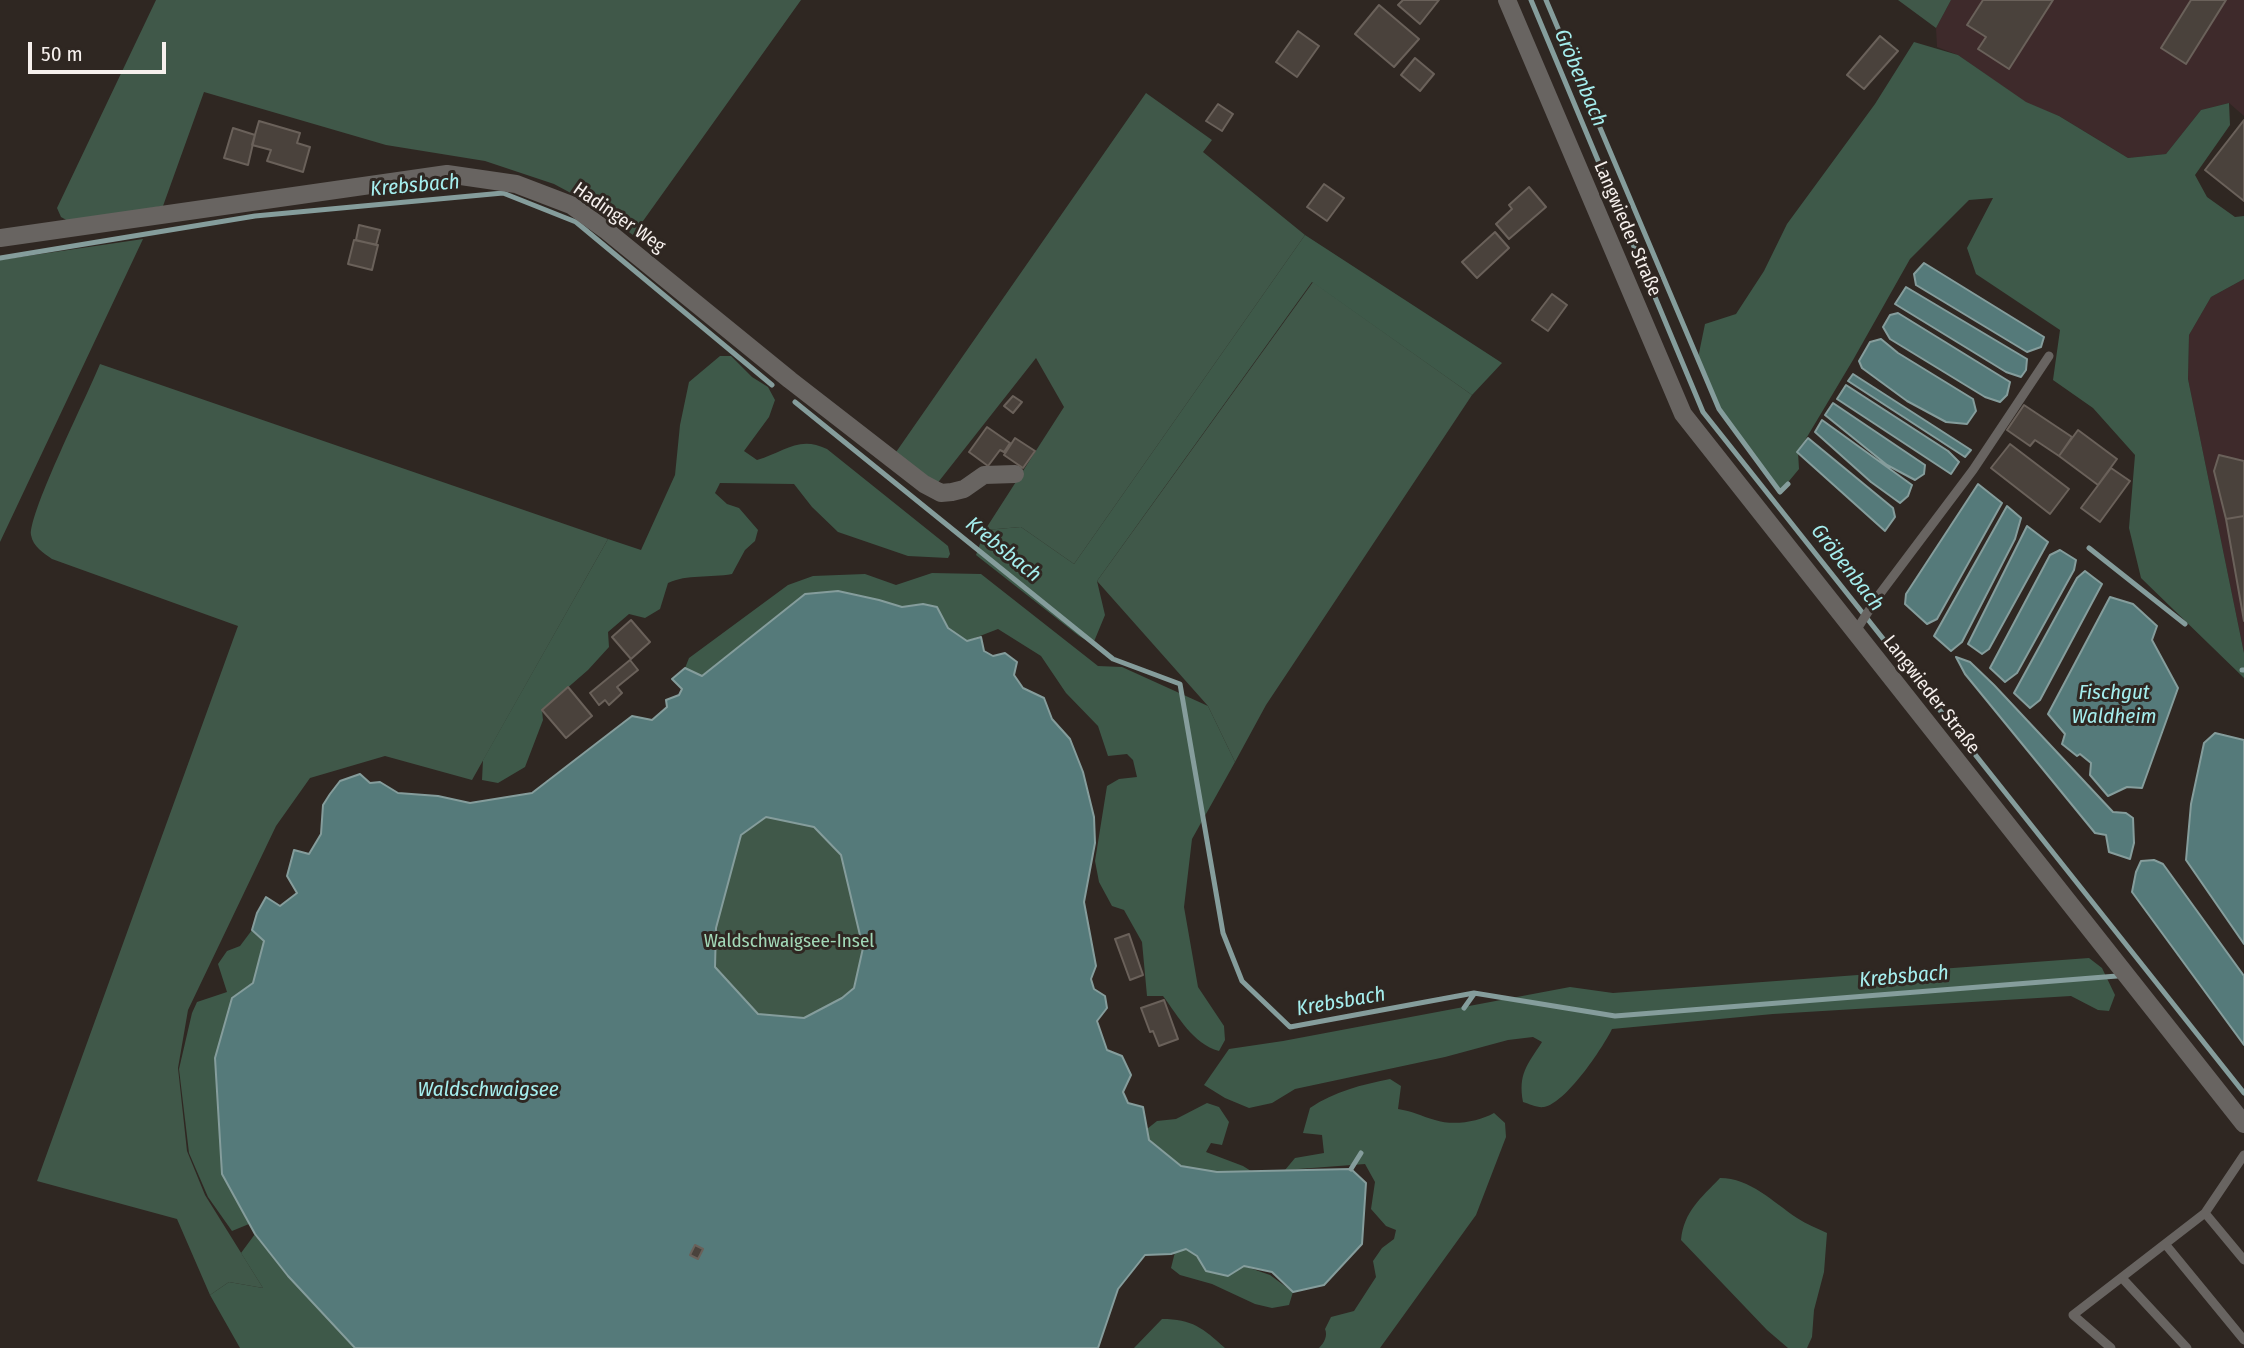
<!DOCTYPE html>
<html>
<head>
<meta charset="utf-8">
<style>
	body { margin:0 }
	#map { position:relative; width:2244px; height:1348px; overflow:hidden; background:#2f2722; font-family:"Fira Sans Condensed",sans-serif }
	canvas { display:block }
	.scale { position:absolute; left:28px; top:42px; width:138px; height:32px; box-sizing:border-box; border:4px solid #f6f0ed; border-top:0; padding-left:9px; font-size:21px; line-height:24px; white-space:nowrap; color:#f6f0ed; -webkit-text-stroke:5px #2f2722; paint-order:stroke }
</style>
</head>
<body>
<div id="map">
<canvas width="2244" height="1348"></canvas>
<div class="scale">50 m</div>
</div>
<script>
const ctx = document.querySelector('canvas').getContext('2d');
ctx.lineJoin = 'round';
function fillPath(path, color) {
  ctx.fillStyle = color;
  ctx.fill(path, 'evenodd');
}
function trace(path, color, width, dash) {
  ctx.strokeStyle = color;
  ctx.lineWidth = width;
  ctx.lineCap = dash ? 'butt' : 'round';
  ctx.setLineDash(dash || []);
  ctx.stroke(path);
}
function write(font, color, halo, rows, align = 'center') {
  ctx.font = font + ' "Fira Sans Condensed",sans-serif';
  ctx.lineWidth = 6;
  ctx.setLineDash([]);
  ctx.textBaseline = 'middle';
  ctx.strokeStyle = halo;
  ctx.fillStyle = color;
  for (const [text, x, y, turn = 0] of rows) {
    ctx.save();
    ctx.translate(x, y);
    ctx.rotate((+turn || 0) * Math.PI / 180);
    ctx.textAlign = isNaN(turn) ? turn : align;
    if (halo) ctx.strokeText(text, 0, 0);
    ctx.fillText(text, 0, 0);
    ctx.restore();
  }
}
fillPath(new Path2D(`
	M1951,0H2244V116L2229,103L2201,110L2166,154L2128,158L2059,116L2026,103L1958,55L1937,47L1936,28Z
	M2244,279V653L2188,379L2189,335L2211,297Z`), '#3e2a2b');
fillPath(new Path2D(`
	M156,0H801L633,235L582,199L554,184L485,161L386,145L204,92L163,206L70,222L61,217L57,208Z
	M1898,0H1951L1936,28Z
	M1146,93L1212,140L1203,152L1305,235L1074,564L1021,527L985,530L1064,407L1036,358L936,485L894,455Z
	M143,239L0,542V260Z
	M1313,282L1472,395L1266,705L1235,762L1208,706L1097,581Z
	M100,364L608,539L472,780L385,756L310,778L276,826L188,1010L178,1068L187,1151L205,1195L263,1288L229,1282L210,1295L177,1219L37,1181L238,626L52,559C44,553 33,547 31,535C29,512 88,394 100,364Z
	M766,817L814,827L841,856L863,948L854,987L842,998L804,1018L758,1014L715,967L716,928L741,835Z`), '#405849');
fillPath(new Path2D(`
	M1914,42L1958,55L2026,102L2059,116L2128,158L2166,154L2201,110L2229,103L2230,125L2195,175L2207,197L2235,217L2244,216V279L2211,297L2189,335L2188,379L2244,653V678L2141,578L2129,528L2135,455L2093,408L2053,380L2060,330L1976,274L1967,248L1993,198L1969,200L1910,259L1853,360L1798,452L1799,469L1780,492L1719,409L1698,358L1705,324L1736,314L1764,271L1787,224L1875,104Z
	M1305,235L1502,363L1472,395L1312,282L1097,581L1105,615L1093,644L1079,636L976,555L985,530L1021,527L1074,564Z
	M720,356H731L752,377L768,387L775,400L769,417L744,451L757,460C784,452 799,435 827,449L948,546L950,554L948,558L908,556L838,532L812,507L794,484L720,483L715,493L727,504L739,508L758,530L755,541L745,550L732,574C710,578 687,574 668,583L660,609L645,618L629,614L608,632L609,647L588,670L542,710L543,720L525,767L498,783L482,780L483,760L608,539L641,550L675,475L680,425L689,382Z
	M932,573L981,574L1098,666L1122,667L1208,706L1235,762L1192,839L1184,907L1198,987L1224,1026L1225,1040L1219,1051C1193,1044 1178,1016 1163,996H1147L1142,942L1124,910L1112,906L1099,882L1095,861L1107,786L1119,779L1137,777L1133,760L1127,754L1108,756L1098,726L1066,693L1041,656L998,629L967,641L948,628L923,604L902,607L879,600L838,591L805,594L702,676L685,668L689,658L788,585L813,576L865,574L896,585Z
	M252,930L264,940L253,983L232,998L222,1174L249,1224L232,1231L208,1197L189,1153L179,1069L192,1013L197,1002L227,992L218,964L227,951L240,946Z
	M2089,958L2102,968L2115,995L2109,1011L2098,1010L2071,996L1773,1014L1612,1029C1602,1049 1566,1103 1544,1107C1537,1108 1530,1104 1523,1102C1518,1074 1527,1065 1542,1042L1533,1037L1508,1040L1445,1057L1295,1089L1272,1103L1249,1108L1225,1098L1204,1085L1229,1049L1283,1041L1570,987L1613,993Z
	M1390,1079L1401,1086L1398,1109C1412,1111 1421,1116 1435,1120C1453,1126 1478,1122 1494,1113L1505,1123L1506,1137L1476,1215L1380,1348H1319C1324,1343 1328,1336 1325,1329L1331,1317L1354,1311L1376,1277L1373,1261L1382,1248L1394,1239L1396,1230L1386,1226L1371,1209L1375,1182L1365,1164L1285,1170L1295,1158L1324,1153L1322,1135L1303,1133L1310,1108C1335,1091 1361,1085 1390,1079Z
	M1207,1103L1219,1107L1229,1122L1222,1145L1211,1143L1206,1152L1243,1166L1251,1171L1217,1172L1181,1166L1149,1140L1147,1129L1157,1121L1176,1119Z
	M1720,1178C1750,1178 1773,1202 1797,1218C1806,1224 1817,1228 1827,1233L1824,1272L1814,1310L1812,1337L1807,1348H1788L1767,1330L1681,1240C1684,1211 1701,1198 1720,1178Z
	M255,1234L288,1276L355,1348H240L210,1295L229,1282L263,1288L241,1253Z
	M1186,1249L1228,1276L1244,1266L1270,1275L1293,1292L1289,1305L1272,1308L1255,1304L1212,1284L1180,1275L1171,1268L1175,1252Z
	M1162,1319C1192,1319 1203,1328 1225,1348H1134Z`), '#3e5949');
const water = new Path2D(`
	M1924,263L2044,337L2041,347L2027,352L1916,285L1914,274Z
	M1906,287L2027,359L2026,370L2021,377L2006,372L1895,304Z
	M1898,313L2010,382L2007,395L2000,402L1985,397L1890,339L1883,327L1890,315Z
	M1881,339L1898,353L1973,399L1976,411L1967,424L1946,422L1907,401L1862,368L1859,361L1870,342Z
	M1853,374L1971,450L1965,457L1848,381Z
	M1846,385L1948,451L1959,462L1951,474L1837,399Z
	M1833,403L1925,465L1924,474L1915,480L1887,465L1825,415Z
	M1822,420L1912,485L1908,496L1900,503L1871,482L1815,432Z
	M1808,438L1893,508L1895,517L1885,531L1797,452Z
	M1978,484L2002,503L1937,619L1927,624L1905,604L1906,594Z
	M2007,506L2021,518L2015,539L1962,642L1951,651L1934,636Z
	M2027,526L2048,542L1989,649L1982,654L1968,644Z
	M2060,550L2076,560L2074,570L2017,673L2005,682L1990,668L2050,555Z
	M2085,571L2102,584L2040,700L2030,708L2014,693L2077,578Z
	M838,591L879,600L902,607L923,604L937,607L948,628L967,641L981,637L984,651L993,656L1005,653L1017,662L1014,675L1023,688L1044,698L1052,719L1070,739L1083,772L1094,817L1095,843L1084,902L1096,966L1091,979L1094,989L1105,996L1107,1008L1097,1021L1107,1050L1122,1056L1131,1075L1123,1092L1128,1103L1143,1107L1149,1140L1181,1166L1217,1172L1351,1169L1366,1183L1362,1244L1324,1285L1293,1292L1272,1272L1244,1266L1228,1276L1206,1271L1197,1256L1186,1249L1171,1254L1145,1255L1118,1289L1098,1348H355L288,1276L255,1234L222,1174L215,1058L232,998L253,983L264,941L252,930L257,913L266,897L280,906L297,893L287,876L294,850L309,854L321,834L323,805L330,794L340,781L360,774L370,783L380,782L398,793L438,796L470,803L532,793L632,716L652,720L667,707L666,700L679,695L682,689L672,679L685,668L702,676L805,594ZM766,817L814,827L841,855L863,948L854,988L842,998L804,1018L758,1014L715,967L716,928L741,835Z
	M2110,597L2133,604L2157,626L2152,640L2178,688L2142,788L2127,787L2108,796L2090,775L2091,763L2080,754L2077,756L2062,744L2065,734L2048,714Z
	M1956,657L1970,662L1994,685L2113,812L2126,813L2133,818L2134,843L2130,859L2109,852L2106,835L2095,833L1965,674Z
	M2215,733L2244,740V944L2186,860L2191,804L2204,743Z
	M2154,860L2163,864L2244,976V1045L2132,892L2136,872L2141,861Z`);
fillPath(water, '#557a7a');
trace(water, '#859d9c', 2);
trace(new Path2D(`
	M1531,0L1703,412L2244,1093
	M1546,0L1719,409L1780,492L1788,484
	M0,258L255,216L503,193L576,222L772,385
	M795,402L1113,659L1180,684L1223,933L1242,981L1290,1027L1474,993L1615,1016L2117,976
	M2089,548L2185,624
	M2242,670H2244
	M1464,1008L1474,994
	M1351,1169L1361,1153`), '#859d9c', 5);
const building = new Path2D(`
	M1403,0H1439L1420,24L1398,5Z
	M1983,0H2053L2009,69L1978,49L1986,37L1967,25Z
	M2191,0H2226L2186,64L2161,48Z
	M1379,5L1419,39L1394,67L1355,34Z
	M1298,31L1319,46L1297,77L1276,62Z
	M1880,36L1898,51L1864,89L1847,75Z
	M1415,58L1434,74L1420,91L1401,75Z
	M1218,104L1233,114L1222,131L1206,121Z
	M2244,120V201L2205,170Z
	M259,121L300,133L297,143L310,147L303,172L267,161L271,150L252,145Z
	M233,128L255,135L248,165L224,158Z
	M1324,184L1344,198L1327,221L1307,207Z
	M1529,187L1546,207L1509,239L1496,224L1512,209L1509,205Z
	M359,225L380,230L376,245L356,240Z
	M1495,232L1509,248L1477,278L1462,262Z
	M354,240L378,245L372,270L348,264Z
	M1552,294L1567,305L1548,331L1532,320Z
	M1013,396L1022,402L1013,413L1004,406Z
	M2024,405L2072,437L2059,456L2035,440L2030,446L2007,430Z
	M987,427L1010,443L1004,452L1000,450L988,466L969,452Z
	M2078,430L2117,459L2098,485L2059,456Z
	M1015,438L1035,451L1023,468L1004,455Z
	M2010,444L2069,489L2050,514L1991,468Z
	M2219,455L2244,461V516L2226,519L2214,471Z
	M2111,468L2130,481L2100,522L2081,508Z
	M2244,516V621L2226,519Z
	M631,620L650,642L631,659L612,637Z
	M630,660L638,670L617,687L622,693L609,705L605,700L599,705L590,693Z
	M568,687L592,716L566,738L542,710Z
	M1129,934L1143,975L1130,980L1115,939Z
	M1164,1000L1178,1039L1159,1046L1153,1031L1150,1032L1141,1008Z
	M695,1245L703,1249L698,1259L690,1255Z`);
fillPath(building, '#4a423c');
trace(building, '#6a615a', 2);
trace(new Path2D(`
	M1855,632L1879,595L1973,470L2049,356
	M2205,1213L2244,1260
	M2166,1245L2244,1340
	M2123,1279L2187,1348
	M2111,1348L2073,1315L2205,1213L2244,1155`), '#686461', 9);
trace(new Path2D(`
	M1507,0L1683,414L2244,1124
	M0,238L447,174L516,184L571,205L607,231L790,380L924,484L941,493L952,492L964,489L984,475L1015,474`), '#686461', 18);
write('19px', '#f6f0ed', '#2f2722', [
	["Hadinger Weg",619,218,35],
	["Langwieder Straße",1627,229,67],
	["Langwieder Straße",1931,695,52]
]);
write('19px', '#a2d8b7', '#2f2722', [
	["Waldschwaigsee-Insel",789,942]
]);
write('italic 21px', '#a5eeee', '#2f2722', [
	["Gröbenbach",1580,78,67],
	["Krebsbach",415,186,-5],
	["Krebsbach",1003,550,39],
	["Gröbenbach",1847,568,52],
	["Fischgut",2114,693],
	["Waldheim",2114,717],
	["Krebsbach",1904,977,-5],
	["Krebsbach",1341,1002,-10],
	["Waldschwaigsee",488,1090]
]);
</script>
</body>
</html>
